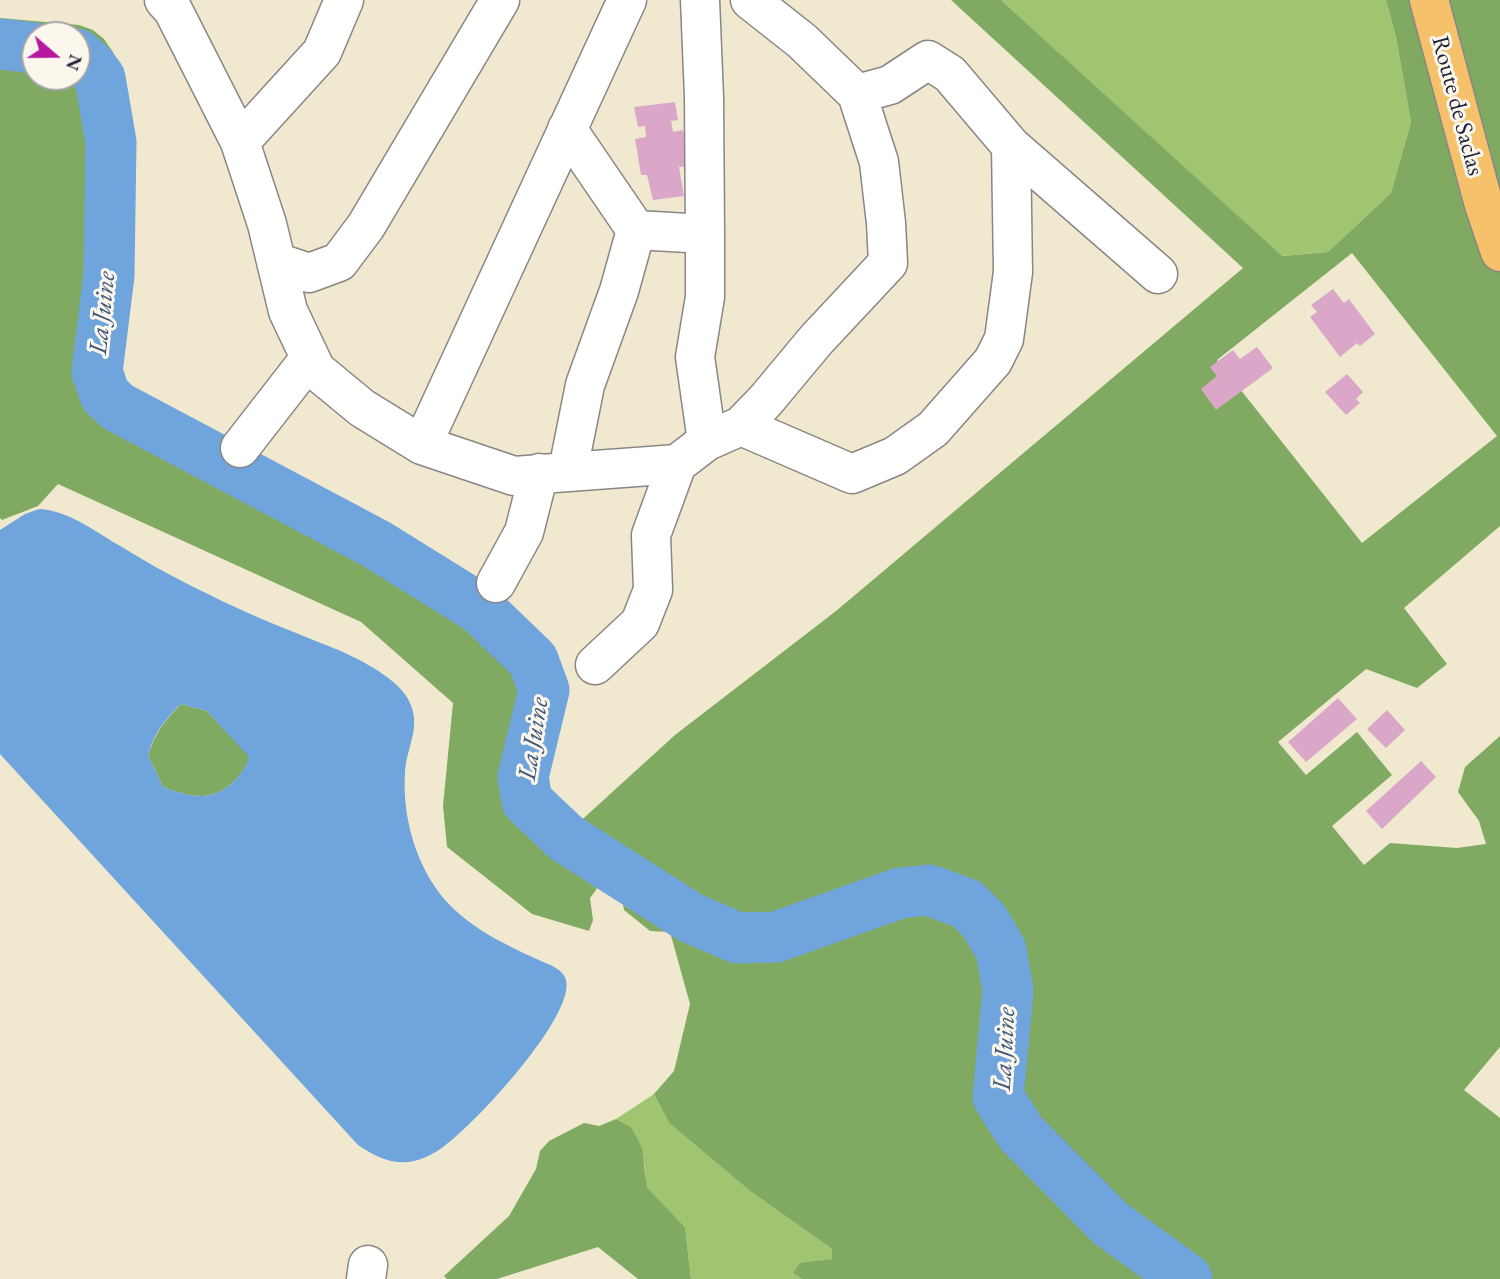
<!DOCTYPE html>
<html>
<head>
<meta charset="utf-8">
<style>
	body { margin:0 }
	#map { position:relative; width:1500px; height:1279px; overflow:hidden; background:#f0e9cf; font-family:"EB Garamond",serif }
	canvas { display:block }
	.north { position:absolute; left:21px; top:21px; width:70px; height:70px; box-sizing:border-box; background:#fbf7ec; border:2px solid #a4a2a5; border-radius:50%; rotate:110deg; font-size:19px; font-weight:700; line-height:28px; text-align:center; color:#22223b }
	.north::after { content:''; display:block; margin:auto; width:24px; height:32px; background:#b5179e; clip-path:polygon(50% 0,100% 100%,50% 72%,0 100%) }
</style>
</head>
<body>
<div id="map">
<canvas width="1500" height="1279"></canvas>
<div class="north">N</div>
</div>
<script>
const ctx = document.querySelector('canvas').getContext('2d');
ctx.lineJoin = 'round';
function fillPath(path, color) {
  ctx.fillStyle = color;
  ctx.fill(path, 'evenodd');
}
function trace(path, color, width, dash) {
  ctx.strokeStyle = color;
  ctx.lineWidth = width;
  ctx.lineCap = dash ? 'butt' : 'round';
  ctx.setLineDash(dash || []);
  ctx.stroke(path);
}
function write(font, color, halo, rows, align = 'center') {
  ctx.font = font + ' "EB Garamond",serif';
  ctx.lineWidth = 6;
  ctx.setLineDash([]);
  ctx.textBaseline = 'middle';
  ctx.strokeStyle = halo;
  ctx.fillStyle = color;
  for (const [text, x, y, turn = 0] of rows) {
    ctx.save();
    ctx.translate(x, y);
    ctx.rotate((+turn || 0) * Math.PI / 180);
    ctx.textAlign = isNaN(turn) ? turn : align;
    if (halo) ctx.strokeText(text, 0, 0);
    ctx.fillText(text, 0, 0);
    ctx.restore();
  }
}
fillPath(new Path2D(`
	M1001,0H1386L1396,37L1411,122L1391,193L1328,252L1281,256Z
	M654,1094L669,1123L750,1191L832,1249L833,1259L819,1261L793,1273L802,1279H691L685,1227L646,1188L645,1166L631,1127L616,1119Z`), '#a0c570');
fillPath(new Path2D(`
	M951,0H1001L1282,256L1328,252L1391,193L1411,122L1396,37L1386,0H1500V526L1404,608L1447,664L1417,688L1366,669L1278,742L1306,775L1357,732L1392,775L1332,826L1364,865L1390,843L1457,848L1486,844L1479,821L1458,792L1465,767L1500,736V1047L1464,1090L1500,1118V1279H802L793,1273L800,1263L832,1259V1249L750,1191L669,1123L654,1094L674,1071L690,1004L670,932L650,931L624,910L620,888L603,880L590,898L593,920L589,931L532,914L447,847L443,806L453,703L361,622L58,484L38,506L2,520L0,518V18L79,25L93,30L104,39L113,52L134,142L131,252L118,358L119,372L125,385L134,395L385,525L376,544L490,615L531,657L544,688L523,776L528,800L564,836L675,735L836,611L1243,268ZM35,35H77V77H35ZM1352,253L1497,436L1362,543L1217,360Z
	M181,704L207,711L250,757C246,768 239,777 231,784C209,803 188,796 163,787L148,755C155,733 165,720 181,704Z
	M616,1119L631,1127L642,1148L647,1188L685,1227L691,1279H638L598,1247L497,1279H447L444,1276L509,1216L536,1169L540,1151L549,1141L584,1123L599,1126Z`), '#80aa62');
fillPath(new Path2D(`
	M39,509C71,511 95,532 122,547C149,564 179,580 208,594C245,613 284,628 323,644C348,653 395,675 408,699C423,726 406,747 405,773C402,817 416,866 445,900C471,929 506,945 541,961C550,965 563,969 566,980C575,1017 473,1126 443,1147C435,1153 424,1159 414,1161C394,1166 374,1156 358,1145L0,754V530L25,514ZM181,704L207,711L249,757C246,768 239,777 231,784C209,803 188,796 163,787L148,755C154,733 165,719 181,704Z`), '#6fa4dc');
trace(new Path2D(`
	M0,44L35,48
	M77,54L91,66L100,78L111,142L109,275L97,372L105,395L118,407L376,544L479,608L533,660L544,690L523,777L527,801L566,838L691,918L738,938L776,937L900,893L929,890L967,904L984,921L1001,950L1008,991L998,1097L1021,1133L1111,1224L1187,1279`), '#6fa4dc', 51);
fillPath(new Path2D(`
	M675,102L678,120L671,121L673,132L683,130L689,166L679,167L684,196L653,200L647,175H641L635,139L646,137L645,126L638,127L634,107Z
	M1333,289L1344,303L1349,299L1375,334L1360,346L1357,343L1340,357L1310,317L1317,312L1311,305Z
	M1257,347L1273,368L1216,410L1201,389L1217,376L1210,367L1233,350L1240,359Z
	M1347,374L1363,392L1356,399L1360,403L1346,415L1325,392Z
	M1338,698L1357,719L1306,762L1288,742Z
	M1387,710L1405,730L1386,748L1367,729Z
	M1421,761L1436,777L1382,829L1366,811Z`), '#daa7c8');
const minor = new Path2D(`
	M164,0L173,10L240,142L267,224L288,311L316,370L362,408L422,445L514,476L677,464L707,441L741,426L766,400L816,340L888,263L886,223L879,162L857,94L802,41L750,0
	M700,0L704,97L705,234
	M857,94L890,85L928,60L950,74L1011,146L1158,274
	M567,129L636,230L705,234V297L695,357L707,441
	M240,142L322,52L344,0
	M276,262L309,273L339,262L366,226L500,0
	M741,426L852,474L895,456L933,429L993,361L1004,339L1013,272L1011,146
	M422,445L627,0
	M240,448L310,358
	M568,470L585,385L619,291L636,230
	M496,583L524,532L539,473
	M595,665L640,623L653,590L651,535L677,464
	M366,1279L368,1265`);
const major = new Path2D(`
	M1429,0L1484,205L1500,252`);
trace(minor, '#898685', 41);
trace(major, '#898685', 41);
trace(minor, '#fff', 38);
trace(major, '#f5c16b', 38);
write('24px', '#22223b', '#fbf7ec', [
	["Route de Saclas",1457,106,75]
]);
write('italic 26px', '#41567b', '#fbf7ec', [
	["La Juine",103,313,-84],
	["La Juine",534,739,-81],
	["La Juine",1005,1049,-87]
]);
</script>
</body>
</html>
